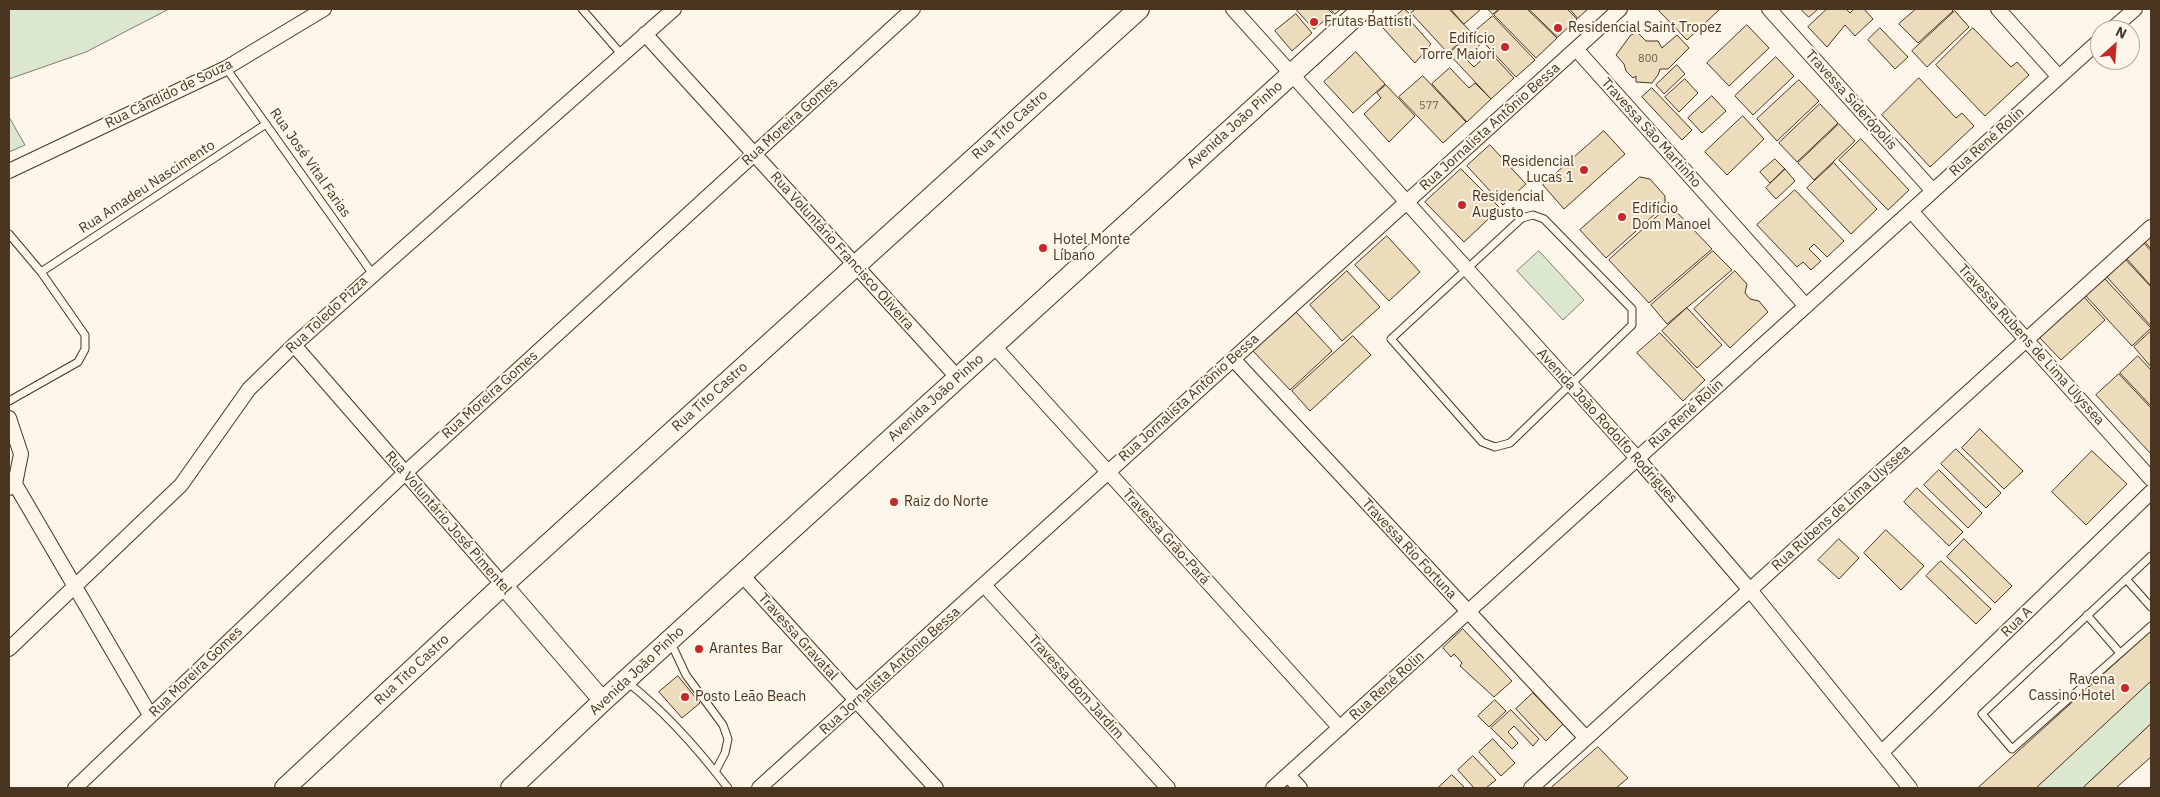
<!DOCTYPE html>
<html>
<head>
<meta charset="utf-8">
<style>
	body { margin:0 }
	#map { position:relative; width:2160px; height:797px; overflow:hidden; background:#fbf6e9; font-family:"IBM Plex Sans",sans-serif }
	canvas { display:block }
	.frame { position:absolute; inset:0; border:10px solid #4a3520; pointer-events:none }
	.north { position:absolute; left:2090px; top:20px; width:50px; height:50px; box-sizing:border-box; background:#fbf6e9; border:1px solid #b4a999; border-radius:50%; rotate:26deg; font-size:14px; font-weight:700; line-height:20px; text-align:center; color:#4a3520 }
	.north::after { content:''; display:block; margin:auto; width:18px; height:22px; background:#c62828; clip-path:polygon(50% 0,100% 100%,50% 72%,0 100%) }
</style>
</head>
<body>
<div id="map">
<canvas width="2160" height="797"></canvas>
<div class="frame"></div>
<div class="north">N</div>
</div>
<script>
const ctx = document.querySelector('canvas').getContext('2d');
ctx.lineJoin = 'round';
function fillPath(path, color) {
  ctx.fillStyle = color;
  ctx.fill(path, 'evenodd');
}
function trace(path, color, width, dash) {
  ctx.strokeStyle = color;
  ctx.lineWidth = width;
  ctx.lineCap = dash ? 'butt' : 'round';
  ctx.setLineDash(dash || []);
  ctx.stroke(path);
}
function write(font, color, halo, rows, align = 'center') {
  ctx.font = font + ' "IBM Plex Sans",sans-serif';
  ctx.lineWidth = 4;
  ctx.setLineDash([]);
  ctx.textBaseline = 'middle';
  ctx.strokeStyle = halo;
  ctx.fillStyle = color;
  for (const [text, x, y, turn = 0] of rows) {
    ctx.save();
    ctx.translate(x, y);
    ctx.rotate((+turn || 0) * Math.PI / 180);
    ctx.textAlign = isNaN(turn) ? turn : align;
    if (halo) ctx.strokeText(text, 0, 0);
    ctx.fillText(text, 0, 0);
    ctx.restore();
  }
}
const green = new Path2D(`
	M9,9H169L86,52L9,79Z
	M9,117L25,145L9,152Z
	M1539,251L1584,300L1563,320L1517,271Z
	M2151,681V724L2083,788H2036Z`);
fillPath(green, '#dce7d0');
trace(green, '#887966', 1);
const building = new Path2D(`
	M1296,9H1328L1333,14L1314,29Z
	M1331,9H1341L1335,14Z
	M1404,9L1410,14L1407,17L1431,44L1415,63L1383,28Z
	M1416,9H1449L1471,32L1448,53L1411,13Z
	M1451,9H1481L1464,24Z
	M1488,9H1499L1493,14Z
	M1500,9H1527L1557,38L1536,58L1494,15Z
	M1529,9H1567L1577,19L1558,37Z
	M1570,9H1588L1578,18Z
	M1661,9H1720L1687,40L1659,11Z
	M1801,9H1818L1809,17Z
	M1827,9H1846L1850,13L1854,9H1864L1873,19L1855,36L1845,25L1827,47L1808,27Z
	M1916,9H1951L1953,11L1918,43L1899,24Z
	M1955,11L1969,27L1927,67L1912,51Z
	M1296,14L1312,33L1292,51L1275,31Z
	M1493,16L1535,60L1516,77L1474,32Z
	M1747,25L1769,48L1729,86L1707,63Z
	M1880,28L1908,57L1895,69L1868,40Z
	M1973,28L2011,67L2017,62L2029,75L1985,116L1936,65Z
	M1472,32L1482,43L1465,58L1474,67L1490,52L1514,78L1491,99L1449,54Z
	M1637,32L1646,41H1658L1662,48L1677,35L1689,48L1668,69H1660L1658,75L1652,83L1636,82V76L1633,78L1626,71L1624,64L1616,55L1630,36Z
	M1356,52L1385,84L1353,113L1324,82Z
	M1776,57L1794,76L1753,115L1735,96Z
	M1677,65L1685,74L1664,94L1656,85Z
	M1450,68L1469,88L1475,83L1491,99L1467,122L1432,84Z
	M1423,76L1466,122L1443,143L1399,97Z
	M1919,78L1956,118L1962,113L1974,126L1930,167L1882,115Z
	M1685,79L1698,93L1679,112L1665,97Z
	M1799,80L1819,101L1777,141L1757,119Z
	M1386,85L1415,116L1389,142L1364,114L1381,98L1377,93Z
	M1652,88L1692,130L1682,140L1642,97Z
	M1712,96L1726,111L1702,133L1688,118Z
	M1820,104L1838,123L1797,162L1779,143Z
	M1743,116L1764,139L1727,175L1705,152Z
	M1839,124L1855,141L1814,180L1798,163Z
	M1604,131L1625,154L1564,209L1543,185Z
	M1861,139L1909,190L1888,210L1839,160Z
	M1490,145L1526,184L1503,205L1467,166Z
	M1775,159L1785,169L1770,183L1760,172Z
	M1834,163L1877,209L1851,234L1807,188Z
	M1461,169L1500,208L1464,242L1425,202Z
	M1785,169L1795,181L1776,199L1766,188Z
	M1640,177L1650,179L1665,196V205L1606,258L1580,230Z
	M1795,190L1844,241L1827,257L1814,244L1809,249L1821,261L1811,270L1803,262L1797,267L1757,225Z
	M1670,205L1712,249L1649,303L1609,260Z
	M1387,236L1420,272L1389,301L1355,265Z
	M2151,237V249L2145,242Z
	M2144,243L2151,251V286L2127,259Z
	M1713,251L1732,270L1667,324L1651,305Z
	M2126,260L2151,287V326L2107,277Z
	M1347,271L1380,307L1342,341L1310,305Z
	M1735,271L1747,284L1745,293L1750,299L1759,301L1768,312L1730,348L1694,309Z
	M2105,279L2151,328L2132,346L2086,296Z
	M2084,297L2105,320L2061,360L2039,337Z
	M1687,308L1722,345L1697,368L1662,331Z
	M1296,312L1332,351L1290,390L1253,351Z
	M2151,331V367L2134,347Z
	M1660,333L1705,380L1683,401L1637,353Z
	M1353,336L1371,355L1310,411L1292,391Z
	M2138,356L2151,370V406L2120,373Z
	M2119,374L2151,408V454L2096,395Z
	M1980,429L2023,471L2004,489L1962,448Z
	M1956,449L2001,493L1986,508L1941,464Z
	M2092,451L2127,484L2086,525L2052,492Z
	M1939,470L1982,513L1968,528L1924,485Z
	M1917,488L1963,532L1949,546L1904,502Z
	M1886,530L1924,566L1901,590L1864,553Z
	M1839,539L1859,558L1839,579L1818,560Z
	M1964,539L2012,586L1995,603L1947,557Z
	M1941,561L1991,609L1976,624L1926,576Z
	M1463,629L1512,681L1494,697L1460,666L1462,663L1454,654L1451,657L1443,648Z
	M2151,631V681L2036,788H1978Z
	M678,676L700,703L682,718L659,692Z
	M1533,693L1563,724L1546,741L1516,709Z
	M1495,700L1506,711L1489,727L1478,716Z
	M1511,710L1539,739L1533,746L1514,726L1508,732L1518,743L1512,749L1491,728Z
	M2151,724V757L2116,788H2083Z
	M1493,739L1515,763L1501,776L1479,752Z
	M1598,747L1628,778L1616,788H1551Z
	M1473,756L1496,780L1486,788H1474L1458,770Z
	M1452,775L1465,788H1438Z`);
fillPath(building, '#ecdcbc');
trace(building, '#4a3520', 1);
const service = new Path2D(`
	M582,9L622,55
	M226,68L372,273
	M1533,215L1544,219L1632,309V325L1510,443L1495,447L1482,442L1391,339L1522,218Z
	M9,234L41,272L85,335V349L78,362L9,401
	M41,272L266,124
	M2151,556L1982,714L2012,749L2151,626
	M2126,579L2151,607
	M2087,615L2120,653
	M670,641L686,675L723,725L728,739L725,753L715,772
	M627,682C666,712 698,749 728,788`);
const minor = new Path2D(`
	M1233,9L1637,458L1750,590L1910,788
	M1769,9L1933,191
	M1998,9L2059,77
	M2111,30L2135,9
	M645,34L958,378
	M1576,49L1806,306
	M9,171L226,68L324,9
	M1911,211L2151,479
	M294,345L503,585
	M993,345L1340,728
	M1233,359L1586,738
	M9,418L21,454L15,484L9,488
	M15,484L150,715
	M742,575L936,788
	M984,585L1168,788
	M9,649L181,485L249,389L294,345L674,9
	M1882,752L2151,492
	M1288,775L1300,788
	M75,788L405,473L913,9
	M759,788L1620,9
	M1273,788L2100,40
	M1531,788L2151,227`);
const tertiary = new Path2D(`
	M503,585L603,701`);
const secondary = new Path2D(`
	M285,788L503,585L1139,9
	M511,788L603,701L1363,9`);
trace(service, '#4a3520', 9);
trace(minor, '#4a3520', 16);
trace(tertiary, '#4a3520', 20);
trace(secondary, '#4a3520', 22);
trace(service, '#fbf6e9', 7);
trace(minor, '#fbf6e9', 14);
trace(tertiary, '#fbf6e9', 18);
trace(secondary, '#fbf6e9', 20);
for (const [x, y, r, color] of [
	[1314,22,5,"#c62828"],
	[1558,28,5,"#c62828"],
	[1505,47,5,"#c62828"],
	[1584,170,5,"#c62828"],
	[1462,205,5,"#c62828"],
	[1622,217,5,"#c62828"],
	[1043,248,5,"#c62828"],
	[894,502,5,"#c62828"],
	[699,649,5,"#c62828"],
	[2125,688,5,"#c62828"],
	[685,697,5,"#c62828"]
]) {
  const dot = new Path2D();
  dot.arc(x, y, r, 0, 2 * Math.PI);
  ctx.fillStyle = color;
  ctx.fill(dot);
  trace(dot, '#fbf6e9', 2);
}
write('11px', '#725f47', null, [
	["800",1648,59],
	["577",1429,106]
]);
write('14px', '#4a3520', '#fbf6e9', [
	["Frutas Battisti",1324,22],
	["Residencial Saint Tropez",1568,28],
	["Edifício",1495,39,"right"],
	["Torre Maiori",1495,55,"right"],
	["Residencial",1574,162,"right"],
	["Lucas 1",1574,178,"right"],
	["Residencial",1472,197],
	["Augusto",1472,213],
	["Edifício",1632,209],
	["Dom Manoel",1632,225],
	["Hotel Monte",1053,240],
	["Líbano",1053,256],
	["Raiz do Norte",904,502],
	["Arantes Bar",709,649],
	["Ravena",2115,680,"right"],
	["Cassino Hotel",2115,696,"right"],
	["Posto Leão Beach",695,697]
], 'left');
write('14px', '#4a3520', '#fbf6e9', [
	["Rua Cândido de Souza",169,94,-26],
	["Travessa Siderópolis",1851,100,48],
	["Rua Moreira Gomes",790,122,-42],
	["Rua Tito Castro",1010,125,-42],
	["Avenida João Pinho",1235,125,-42],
	["Rua Jornalista Antônio Bessa",1490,127,-42],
	["Travessa São Martinho",1651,133,48],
	["Rua René Rolin",1987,142,-42],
	["Rua José Vital Farias",310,163,55],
	["Rua Amadeu Nascimento",147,187,-33],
	["Rua Voluntário Francisco Oliveira",842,251,48],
	["Rua Toledo Pizza",327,315,-43],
	["Travessa Rubens de Lima Ulyssea",2031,345,48],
	["Rua Moreira Gomes",490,395,-42],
	["Rua Tito Castro",710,397,-42],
	["Avenida João Pinho",936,398,-42],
	["Rua Jornalista Antônio Bessa",1189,398,-42],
	["Rua René Rolin",1686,414,-42],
	["Avenida João Rodolfo Rodrigues",1607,426,48],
	["Rua Rubens de Lima Ulyssea",1841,508,-42],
	["Rua Voluntário José Pimentel",448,523,49],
	["Travessa Grão-Pará",1166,537,48],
	["Travessa Rio Fortuna",1409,549,47],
	["Rua A",2017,622,-44],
	["Travessa Gravatal",798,637,48],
	["Rua Tito Castro",412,670,-43],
	["Avenida João Pinho",637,671,-43],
	["Rua Jornalista Antônio Bessa",890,671,-42],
	["Rua Moreira Gomes",196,672,-44],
	["Rua René Rolin",1387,686,-42],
	["Travessa Bom Jardim",1076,687,48]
]);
</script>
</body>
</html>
